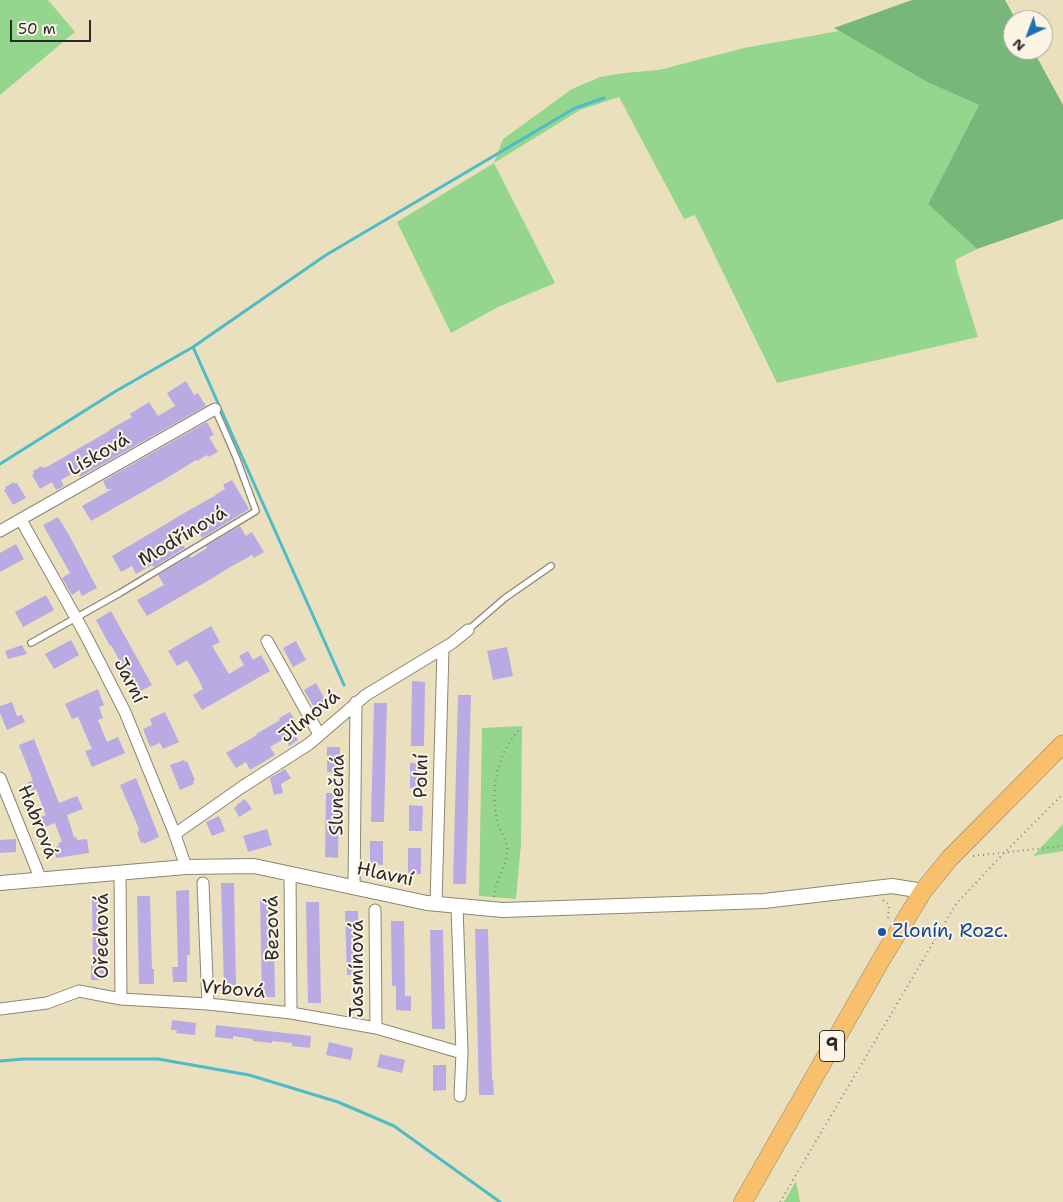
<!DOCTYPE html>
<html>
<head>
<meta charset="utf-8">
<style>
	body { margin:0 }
	#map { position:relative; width:1063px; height:1202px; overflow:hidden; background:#ebe0bd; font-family:"Shantell Sans",sans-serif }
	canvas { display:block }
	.north { position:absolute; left:1003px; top:10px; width:50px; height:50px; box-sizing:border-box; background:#fcf5e5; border:1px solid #a8a49b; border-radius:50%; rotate:223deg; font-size:14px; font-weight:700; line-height:20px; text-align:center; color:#2b2b2b }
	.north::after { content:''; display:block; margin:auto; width:18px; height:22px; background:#1f6fb2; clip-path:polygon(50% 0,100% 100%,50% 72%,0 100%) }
	.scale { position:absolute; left:10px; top:20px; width:81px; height:22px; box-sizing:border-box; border:2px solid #2b2b2b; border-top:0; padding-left:6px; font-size:15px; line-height:18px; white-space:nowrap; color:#2b2b2b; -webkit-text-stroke:4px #fcf5e5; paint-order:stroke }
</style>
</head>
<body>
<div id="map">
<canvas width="1063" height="1202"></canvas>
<div class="north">N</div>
<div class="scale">50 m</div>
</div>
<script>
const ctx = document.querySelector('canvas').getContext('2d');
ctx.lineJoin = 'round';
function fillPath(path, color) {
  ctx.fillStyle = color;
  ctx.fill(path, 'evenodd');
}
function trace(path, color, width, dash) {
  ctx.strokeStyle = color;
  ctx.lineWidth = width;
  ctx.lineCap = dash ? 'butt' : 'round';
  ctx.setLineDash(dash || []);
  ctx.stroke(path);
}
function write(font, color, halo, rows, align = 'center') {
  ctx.font = font + ' "Shantell Sans",sans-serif';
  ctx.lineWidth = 4;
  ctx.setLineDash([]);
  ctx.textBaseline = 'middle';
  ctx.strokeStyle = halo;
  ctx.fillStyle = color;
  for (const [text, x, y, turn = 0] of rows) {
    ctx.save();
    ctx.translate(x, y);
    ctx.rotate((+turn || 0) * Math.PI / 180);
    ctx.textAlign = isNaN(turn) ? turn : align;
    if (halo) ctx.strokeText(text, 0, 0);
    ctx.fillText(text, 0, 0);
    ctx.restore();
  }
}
fillPath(new Path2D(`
	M0,0H48L75,32L0,95Z
	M839,31L927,82L979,105L928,204L977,249L955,260L958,273L978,337L777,383L695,215L684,219L619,97L580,110L494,163L555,283L498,307L451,333L397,222L494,163L503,139L572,89L600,77L624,73L659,70L744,48Z
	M522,726L521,844L516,899L479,896L482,728Z
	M1063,824V851L1033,856Z
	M796,1181L800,1202H784Z`), '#94d68e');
fillPath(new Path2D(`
	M912,0H1005L1016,20H1013V50H1033L1063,105V219L977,249L928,204L979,105L927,82L834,28Z`), '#77b779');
trace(new Path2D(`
	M193,347L344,685
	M0,464L116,391L193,347L326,255L575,108L604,98
	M0,1061L24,1059H158L249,1075L338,1102L394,1126L500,1202`), '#4ebbc8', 3);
fillPath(new Path2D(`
	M186,381L194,395L198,393L206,406L80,477L77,471L61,480L64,486L56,490L52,482L40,489L32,475L34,473L33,471L42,466L43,468L45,467V468L109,431V430L132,417L130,414L149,402L158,416L175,406L167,393Z
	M207,422L214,435L209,437L218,452L208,457L207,455L197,461L196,460L167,478L91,521L82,506L112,489H107L103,481Z
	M232,480L249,509L202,538L196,528L179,538L185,548L154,567L152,565L136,574L132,566L121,572L112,556L186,512L216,495H215L225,489L223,485Z
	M14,482L15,484L17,483L26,498L13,505L4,490L6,489L5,487Z
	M58,517L69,535L97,588L82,596L79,590L72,595L62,578L70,573L43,525Z
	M240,526L246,536L252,532L264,552L254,558L252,555L232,566L211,579L147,616L137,600L164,585L158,575L190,556L191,558L207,548L206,546Z
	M16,544L24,559L0,572V553Z
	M46,595L54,610L23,627L15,612Z
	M111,611L152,685L137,693L111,645L110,646L96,620Z
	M211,626L220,642L212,646L229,674L244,665L239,656L248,651L253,660L261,655L270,671L202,710L193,695L203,689L199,680L187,660L177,666L168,651Z
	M71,640L79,655L54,669L45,654Z
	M296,641L306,660L293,667L283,648Z
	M22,645L27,654L8,659L5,651Z
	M507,647L513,676L493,680L487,651Z
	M412,681L425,682L424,746H411Z
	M316,683L327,703L315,709L304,690Z
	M98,689L104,705L99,707L103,718L98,720L107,742L118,737L125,753L92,767L85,751L92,749L78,717L72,719L65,704Z
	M458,695H471L466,884H453Z
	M12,702L17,716L22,715L25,722L7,730L0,713V706Z
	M374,703H387L384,822H371Z
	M165,712L179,742L163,749L160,743L150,747L143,729L152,725L150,719Z
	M290,712L300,728L293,732L298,740L289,746L285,738L270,747L275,755L250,770L246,762L236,768L226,753L257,735L256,734L280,720L279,718Z
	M34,739L59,803L77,796L83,809L67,815L74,837H76L77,840L87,839L89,853L56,858L54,847L59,846L58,843L62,842L55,823L40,829L36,819L46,815L36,789L31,791L28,782L33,781L19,745Z
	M327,747H340V773L327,772Z
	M184,760L185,762L187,761L195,780L193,781L194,784L180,790L170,765Z
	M410,763H423V789L410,788Z
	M285,769L291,778L281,784L283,793L274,795L270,778Z
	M136,778L159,837L144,844L143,842L141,843L137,833L139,832L138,830L139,829L120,785Z
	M326,793H339L338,858L325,857Z
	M245,799L252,809L239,817L234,808L237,806L236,805Z
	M409,805L423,806L422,831H409Z
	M219,816L225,831L212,836L206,822Z
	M267,829L272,845L248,852L243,836Z
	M16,839V852L0,853V840Z
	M370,841H383V865L370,864Z
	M408,848H421V874H408Z
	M221,883H234L236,985H224Z
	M189,890L190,955H187V982H173L172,967H178L176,891Z
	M104,895L106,980H91V965H93L92,896Z
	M137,896H150L152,969H154V984H139Z
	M260,898H273L275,997H262Z
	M306,902H319L321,1003H308Z
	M345,911H358L359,975H347Z
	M391,921H404L405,996H411V1011L396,1010V986H392Z
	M475,929H488L492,1080H493L494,1095H479Z
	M430,930H443L445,1029H432Z
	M172,1020L196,1023L195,1035L176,1033L177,1030H171Z
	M216,1025L311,1036L310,1048L292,1046V1043L272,1041V1043L253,1041V1039L233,1036V1039L215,1037Z
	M329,1042L353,1048L351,1060L326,1055Z
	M380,1054L405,1060L402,1073L377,1067Z
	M433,1065H446V1090L433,1091Z`), '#b9aae3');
const service = new Path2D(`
	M468,630L505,598L551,566
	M31,643L120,593L256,511L236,457L215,409`);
const minor = new Path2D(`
	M21,520L85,634L125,712L174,832L186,867
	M0,531L215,409
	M267,641L319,734
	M0,778L41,880
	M175,834L242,787L309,744L366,695L452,643L468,630
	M120,873L121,999
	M290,873L291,1013
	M203,883L208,1004
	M354,888L356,702
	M436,904L443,649
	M457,906L462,1053L460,1096
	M375,910L376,1028
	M0,1009L47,1003L79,991L121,999L208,1004L291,1013L376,1028L462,1053`);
const tertiary = new Path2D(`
	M0,883L186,867L254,866L427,903L503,910L764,901L892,886L923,891`);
const primary = new Path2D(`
	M743,1202L881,960L923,891L950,858L1063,744`);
trace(service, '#8b8674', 8);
trace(minor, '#8b8674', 13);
trace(tertiary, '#8b8674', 16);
trace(primary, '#8b8674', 19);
trace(new Path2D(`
	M973,856L1063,846
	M494,897C495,880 507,866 507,849C507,840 501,833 498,824C489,793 497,751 521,728
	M883,900L889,905L888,921
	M780,1202L956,904L1005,852L1063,794`), '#8b8674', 2, [1, 4]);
trace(service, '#fff', 5.5);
trace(minor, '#fff', 11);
trace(tertiary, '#fff', 14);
trace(primary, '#f8bf6c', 18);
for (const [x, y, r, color] of [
	[882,932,5,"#1a4fb4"]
]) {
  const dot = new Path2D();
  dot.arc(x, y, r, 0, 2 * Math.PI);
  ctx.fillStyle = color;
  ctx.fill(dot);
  trace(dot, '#fcf5e5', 2);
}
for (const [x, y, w] of [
	[832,1046,25]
]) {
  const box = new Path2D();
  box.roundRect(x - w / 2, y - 15.5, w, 31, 4);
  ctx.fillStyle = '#fcf5e5';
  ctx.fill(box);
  trace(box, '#2b2b2b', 1);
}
write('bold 18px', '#2b2b2b', null, [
	["9",832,1046]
]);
write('19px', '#2b2b2b', '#fcf5e5', [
	["Lísková",99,455,-30],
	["Modřínová",183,537,-31],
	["Jarní",129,681,63],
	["Jilmová",310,717,-39],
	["Polní",422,776,-89],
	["Slunečná",338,795,-89],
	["Habrová",37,822,68],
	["Hlavní",385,875,12],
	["Bezová",273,928,-91],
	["Ořechová",103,936,-90],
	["Jasmínová",358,969,-90],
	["Vrbová",233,990,5]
]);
write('19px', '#164399', '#fcf5e5', [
	["Zlonín, Rozc.",892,932]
], 'left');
</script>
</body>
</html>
